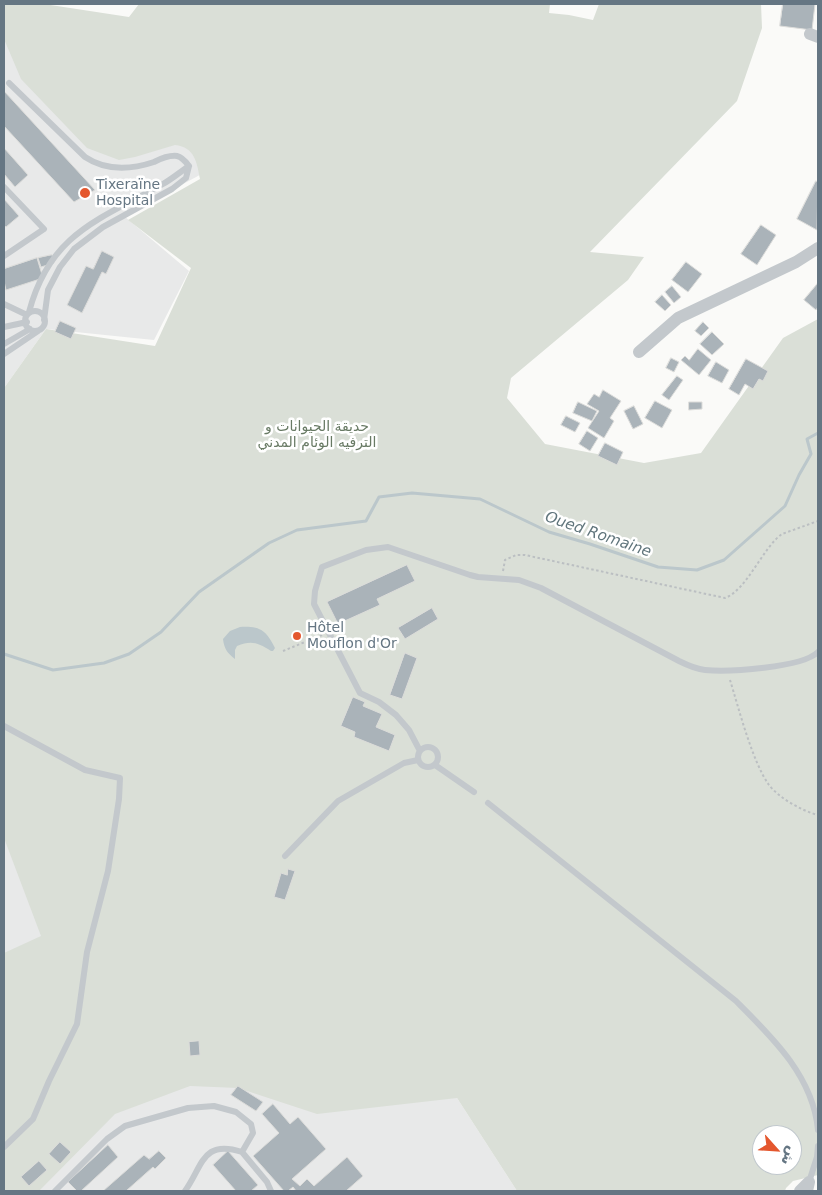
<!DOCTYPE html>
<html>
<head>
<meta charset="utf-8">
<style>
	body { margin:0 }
	#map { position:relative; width:822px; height:1195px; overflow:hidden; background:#fafaf8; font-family:"DejaVu Sans",Vazirmatn,sans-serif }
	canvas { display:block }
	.frame { position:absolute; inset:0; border:5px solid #657683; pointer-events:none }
	.north { position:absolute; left:752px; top:1125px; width:50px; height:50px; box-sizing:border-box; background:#fff; border:1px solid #c1c8cd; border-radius:50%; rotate:116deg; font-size:14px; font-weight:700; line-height:20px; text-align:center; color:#657683 }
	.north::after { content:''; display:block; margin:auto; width:18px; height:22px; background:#e4572e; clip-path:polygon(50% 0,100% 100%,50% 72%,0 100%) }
</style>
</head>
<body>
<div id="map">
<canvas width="822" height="1195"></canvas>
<div class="frame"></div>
<div class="north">ش</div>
</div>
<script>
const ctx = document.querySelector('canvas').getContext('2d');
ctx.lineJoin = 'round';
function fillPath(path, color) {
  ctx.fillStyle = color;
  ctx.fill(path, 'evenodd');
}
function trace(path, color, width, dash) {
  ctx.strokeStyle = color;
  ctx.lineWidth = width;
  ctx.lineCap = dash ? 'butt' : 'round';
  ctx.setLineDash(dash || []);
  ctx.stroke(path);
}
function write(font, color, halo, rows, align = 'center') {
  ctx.font = font + ' "DejaVu Sans",Vazirmatn,sans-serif';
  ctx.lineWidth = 5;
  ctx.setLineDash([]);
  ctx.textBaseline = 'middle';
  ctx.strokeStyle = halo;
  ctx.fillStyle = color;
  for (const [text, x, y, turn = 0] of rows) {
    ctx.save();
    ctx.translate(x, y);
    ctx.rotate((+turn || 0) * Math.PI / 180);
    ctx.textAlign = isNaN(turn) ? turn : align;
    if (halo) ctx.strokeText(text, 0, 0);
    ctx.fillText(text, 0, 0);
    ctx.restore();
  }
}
fillPath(new Path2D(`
	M4,23L180,138L209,170L124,216L189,271L154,340L46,329L4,388Z
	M4,837L457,1098L517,1191H4Z`), '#e8e9e9');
fillPath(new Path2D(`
	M4,4H44L129,17L139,4H550L549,13L569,15L593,20L599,4H761L762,28L737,101L590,252L644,257L628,280L511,378L507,398L545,444L644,463L701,453L783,338L818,319V1175L793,1181L786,1188L785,1191H517L457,1098L317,1114L238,1088L190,1086L115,1114L39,1191H4V953L41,936L4,838V388L46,329L155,346L191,268L128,220L200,179C197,163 195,147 175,145L135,157L119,160L87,148L21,79L4,39ZM762,1135H792V1165H762Z`), '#dadfd7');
fillPath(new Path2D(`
	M240,627C260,626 266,630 275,648L273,651H271C258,643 252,640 237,646L235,650V659C227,653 224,648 223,639L230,631Z`), '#bbc7cb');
trace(new Path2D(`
	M4,654L53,670L104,663L129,654L161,632L199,592L269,543L297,530L366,521L379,497L412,493L480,499L549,532L590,544L658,567L697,570L724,560L785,506L799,475L811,454L807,439L818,433`), '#bbc7cb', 3);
const building = new Path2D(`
	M783,4H815L812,30L780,26Z
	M4,91L95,190L74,202L4,126Z
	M4,148L28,175L15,187L4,174Z
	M816,181L818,182L817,230L797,219Z
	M4,199L19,216L6,227L4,225Z
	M761,225L776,235L757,265L741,254Z
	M102,251L114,257L106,274L102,272L82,313L67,305L86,266L93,269Z
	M52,255L54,263L41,267L38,258Z
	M37,258L43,278L6,290L4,281V269Z
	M686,262L702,274L688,292L672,280Z
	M818,283V307L816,310L804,300Z
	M672,286L681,297L674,303L665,292Z
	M662,295L671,305L665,311L655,302Z
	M60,321L76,328L71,339L55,332Z
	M703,322L709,328L701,336L695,331Z
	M712,332L724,344L712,355L700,344Z
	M698,349L711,360L699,375L681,360L685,356L689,360Z
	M671,358L679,362L674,372L666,368Z
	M746,359L768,371L763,381L759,379L753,389L745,384L739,395L729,389Z
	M716,362L729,370L722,383L708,376Z
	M677,376L683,380L669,400L662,395Z
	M603,390L621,401L610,418L614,421L604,438L588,428L599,411L587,404L594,394L599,397Z
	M655,401L672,410L662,428L645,418Z
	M578,402L597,411L592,421L573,413Z
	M689,402H702V409L689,410Z
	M634,406L643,424L633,429L624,411Z
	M566,416L580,423L575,432L561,425Z
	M587,431L598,438L590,451L579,444Z
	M605,443L623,452L617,465L598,456Z
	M407,565L415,581L377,599L380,605L338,624L327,602Z
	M432,608L438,619L405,639L398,628Z
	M405,653L417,658L402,699L390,695Z
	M353,697L365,702L363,706L382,714L376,727L395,735L389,751L354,737L355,732L341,726Z
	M288,869L295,871L285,900L274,897L281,873L287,875Z
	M199,1041L200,1055L190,1056L189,1042Z
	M238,1086L263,1102L256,1111L231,1095Z
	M273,1104L290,1124L298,1117L326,1149L292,1179L300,1186L307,1179L314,1186L347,1157L363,1176L346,1191H296L293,1187L288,1191H284L253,1156L279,1133L262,1114Z
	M60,1142L71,1152L60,1164L49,1154Z
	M108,1145L118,1157L81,1191H77L68,1182Z
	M159,1151L166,1158L155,1169L153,1167L126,1191H103L144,1155L149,1159Z
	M228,1151L258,1185L251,1191H236L213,1165Z
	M39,1161L47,1170L29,1186L21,1177Z`);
fillPath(building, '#aab3b9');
trace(building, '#dcdcda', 1);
trace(new Path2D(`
	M503,571L505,560L516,555H525L725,598C747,590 763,547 782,534L818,521
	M283,651L322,635
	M730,680C739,709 752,761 769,785C779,798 802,811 818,815`), '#bbbfc2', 2, [2.5, 2.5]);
trace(new Path2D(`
	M9,83L85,157C106,171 130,170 154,162C160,159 169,155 177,156C182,157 186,162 189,166L186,178L172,189L103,227L74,249L60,267L48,290L44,320
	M4,187L44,229L4,256
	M4,304L27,315
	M25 321a10 10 0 1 1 20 0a10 10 0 1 1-20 0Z
	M29,312C50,233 99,220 163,184C172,179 180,172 189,166
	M4,327L27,322
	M4,344L30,329
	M4,354L38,331
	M4,726L85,770L120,778L119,799L108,871L87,952L77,1024L49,1081L33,1119L4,1147
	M418 757a10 10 0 1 1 20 0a10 10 0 1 1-20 0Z
	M420,751L409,730L396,715L379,702L360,693L314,604L315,591L322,567L366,550L388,547L470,575L478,577L519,580L541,588L679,661C687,665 695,669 705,670C728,672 802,668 818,652
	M435,765L474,792
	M488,803L736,1001C772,1037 813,1076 818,1130
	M285,856L338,801L404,763L418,760
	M809,1182L817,1157L818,1146
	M55,1191L107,1139L125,1126L188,1108L214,1106L236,1112L251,1124L253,1133L242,1152L267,1182L271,1191
	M185,1191C203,1166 202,1139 242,1152`), '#c3c8cc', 6);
trace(new Path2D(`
	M810,34L818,37
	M639,352L678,318L796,262L818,248
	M800,1191L809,1182L807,1191`), '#c3c8cc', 12);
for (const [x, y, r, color] of [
	[85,193,6,"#e4572e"],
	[297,636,5,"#e4572e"]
]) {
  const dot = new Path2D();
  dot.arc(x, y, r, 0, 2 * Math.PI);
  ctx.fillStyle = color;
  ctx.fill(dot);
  trace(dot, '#fff', 2);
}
write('14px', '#657683', '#fff', [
	["Tixeraïne",96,185],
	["Hospital",96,201],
	["Hôtel",307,628],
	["Mouflon d'Or",307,644]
], 'left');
write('14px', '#687a64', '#fff', [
	["حديقة الحيوانات و",317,427],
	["الترفيه الوئام المدني",317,443]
]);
write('italic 15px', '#60757c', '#fff', [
	["Oued Romaine",598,535,19]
]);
</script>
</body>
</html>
